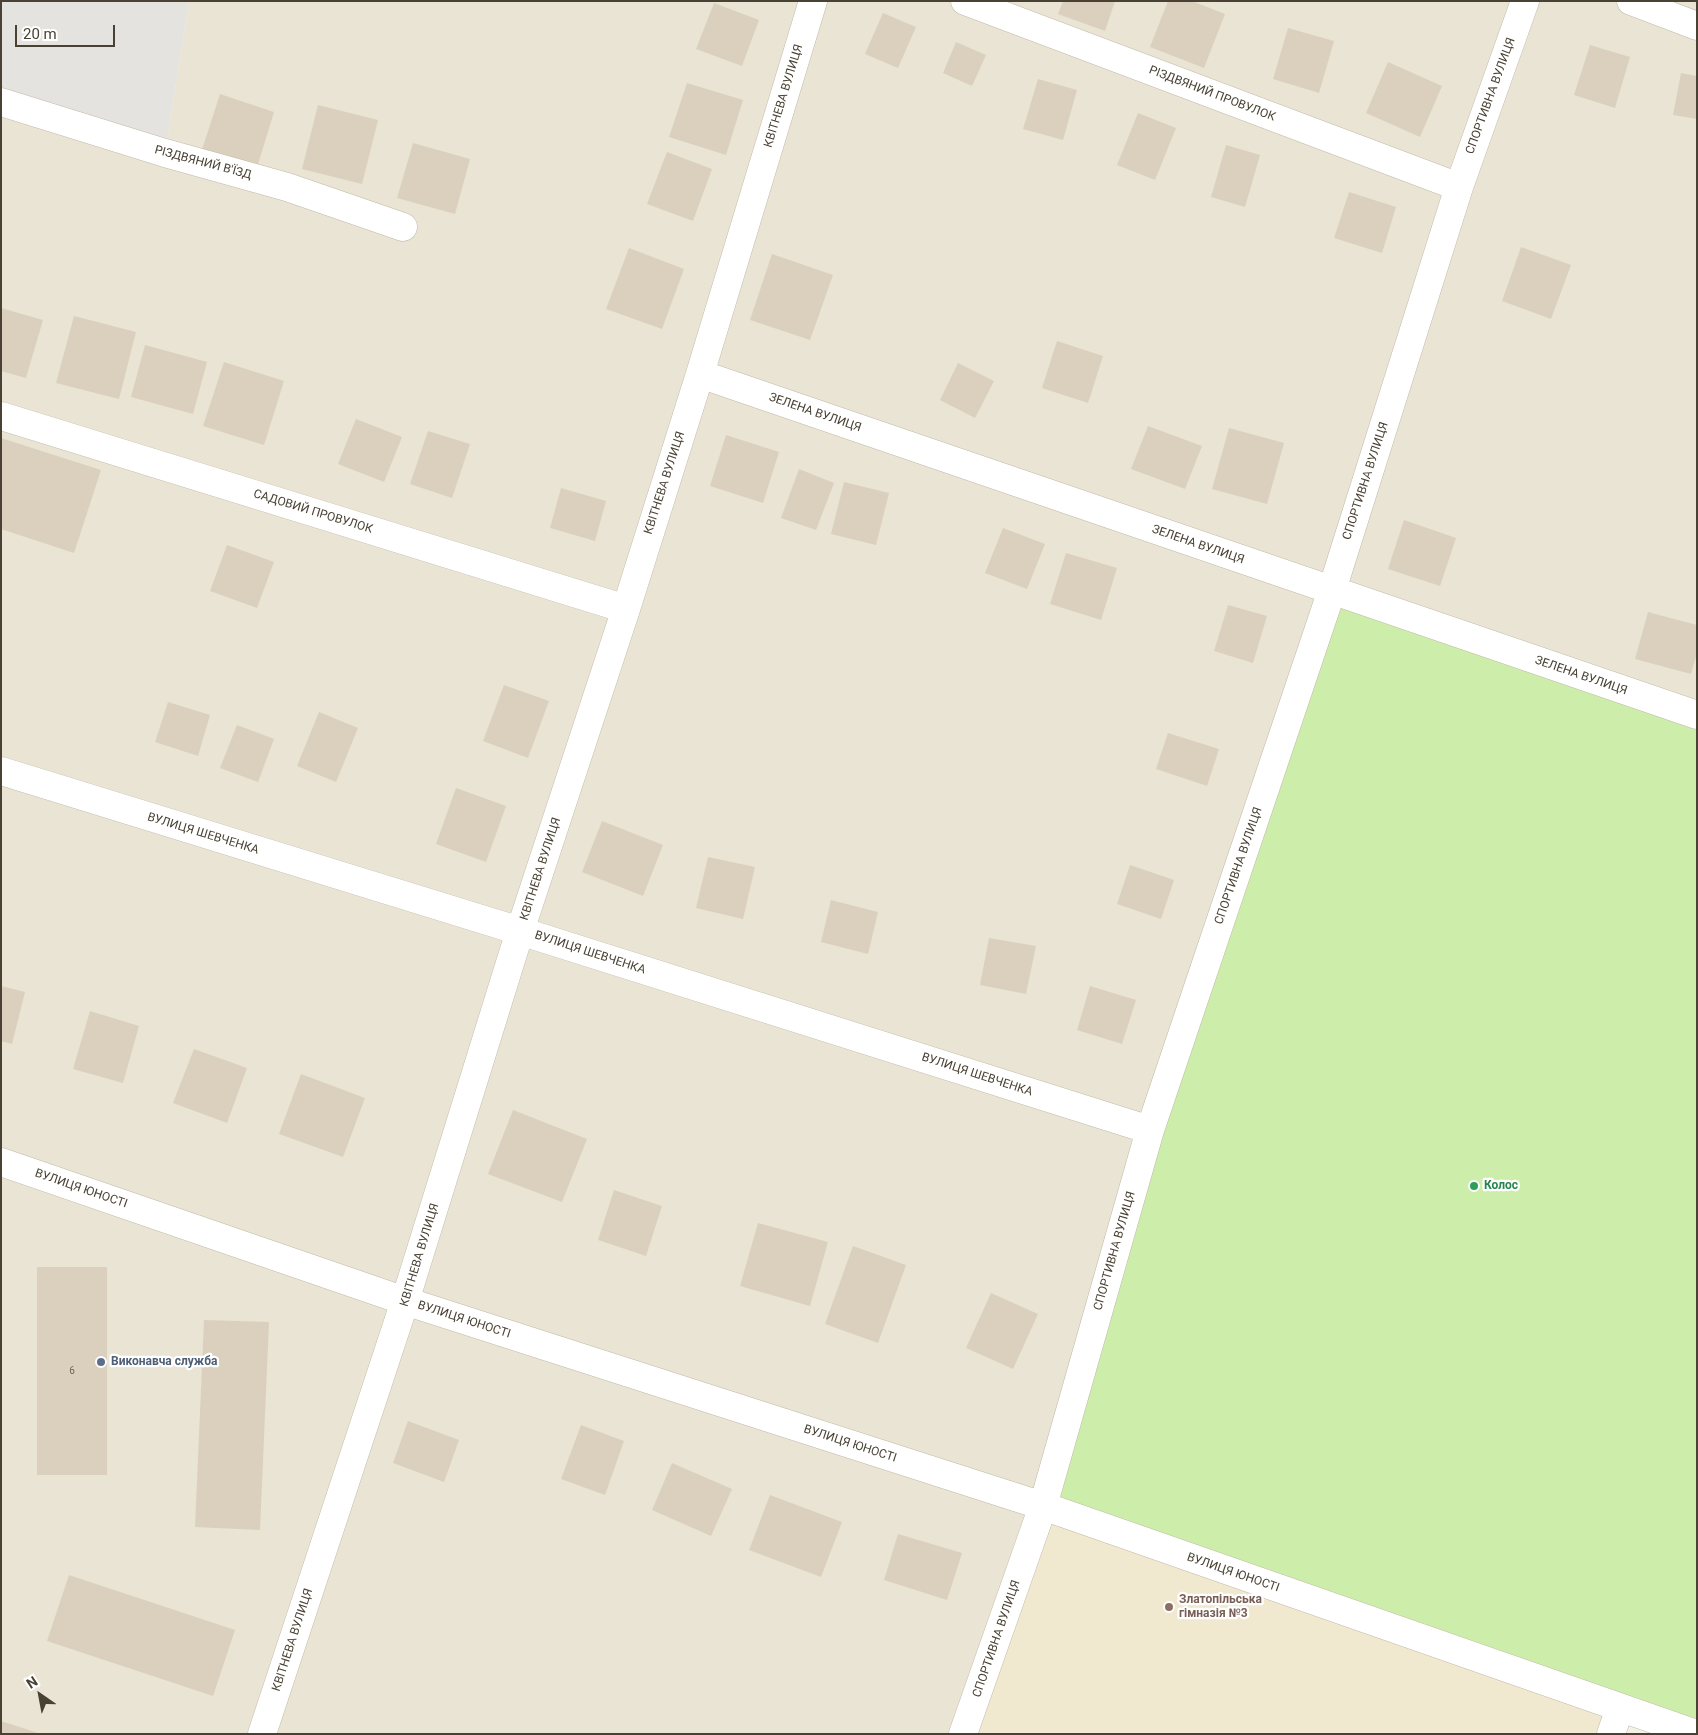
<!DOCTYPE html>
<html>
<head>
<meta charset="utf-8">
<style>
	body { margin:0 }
	#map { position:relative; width:1698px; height:1735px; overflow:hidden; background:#f5f1e6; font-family:Roboto,sans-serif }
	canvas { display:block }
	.frame { position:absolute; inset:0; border:2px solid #494234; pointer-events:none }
	.north { position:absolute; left:15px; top:1670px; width:50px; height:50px; -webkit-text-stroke:4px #fff; paint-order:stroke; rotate:327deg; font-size:14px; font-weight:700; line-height:20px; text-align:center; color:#494234 }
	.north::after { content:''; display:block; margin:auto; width:18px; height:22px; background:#494234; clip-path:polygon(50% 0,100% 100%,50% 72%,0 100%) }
	.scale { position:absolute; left:15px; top:25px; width:100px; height:22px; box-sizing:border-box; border:2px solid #494234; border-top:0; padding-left:6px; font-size:15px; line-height:18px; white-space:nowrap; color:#494234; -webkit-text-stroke:4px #fff; paint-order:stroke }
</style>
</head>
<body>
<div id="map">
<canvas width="1698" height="1735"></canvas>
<div class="frame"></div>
<div class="north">N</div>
<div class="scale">20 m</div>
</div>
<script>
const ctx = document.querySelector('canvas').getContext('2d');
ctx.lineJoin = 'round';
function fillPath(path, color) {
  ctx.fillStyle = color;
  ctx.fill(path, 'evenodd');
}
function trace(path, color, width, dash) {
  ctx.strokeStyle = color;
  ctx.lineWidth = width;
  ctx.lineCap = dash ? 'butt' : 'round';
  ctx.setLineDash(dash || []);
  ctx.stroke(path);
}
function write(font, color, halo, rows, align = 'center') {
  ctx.font = font + ' Roboto,sans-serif';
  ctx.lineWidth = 4.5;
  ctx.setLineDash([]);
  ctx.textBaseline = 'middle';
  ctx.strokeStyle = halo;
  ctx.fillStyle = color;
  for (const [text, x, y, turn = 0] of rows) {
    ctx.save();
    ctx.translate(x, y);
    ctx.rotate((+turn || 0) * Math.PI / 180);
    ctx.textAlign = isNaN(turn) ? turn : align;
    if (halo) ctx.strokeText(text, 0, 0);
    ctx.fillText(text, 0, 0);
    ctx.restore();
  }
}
fillPath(new Path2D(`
	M189,1H1697V715L963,1734H1V102L165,153Z`), '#eae4d4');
fillPath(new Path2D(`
	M1043,1506L1620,1708L1611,1734H963Z`), '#f0e8cf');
fillPath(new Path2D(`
	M1332,590L1697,715V1734L1043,1506Z`), '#cdeeaa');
fillPath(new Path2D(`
	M1,1H189L165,153L1,102Z`), '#e5e3df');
fillPath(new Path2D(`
	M1063,1H1115L1105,31L1058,14Z
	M1168,1H1192L1225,14L1204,68L1150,47Z
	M714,3L759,20L742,66L696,49Z
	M883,13L916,27L898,68L865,54Z
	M1288,28L1334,41L1319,93L1273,79Z
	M956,42L986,55L972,86L943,73Z
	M1590,45L1630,57L1615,108L1574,95Z
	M1388,62L1442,86L1420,137L1366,113Z
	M1681,73L1697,76V119L1673,115Z
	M1038,79L1077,90L1063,140L1023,129Z
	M687,83L743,100L726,155L669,137Z
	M220,94L274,112L255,174L200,156Z
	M318,105L378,120L362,184L302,169Z
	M1138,113L1176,128L1155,180L1117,165Z
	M413,143L470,159L455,214L397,198Z
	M1226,145L1260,155L1245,207L1211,197Z
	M667,152L712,169L693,221L647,204Z
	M1349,192L1396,207L1382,253L1334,238Z
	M1521,247L1571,265L1551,319L1502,301Z
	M629,248L684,269L662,329L606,309Z
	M772,254L833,275L810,340L750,320Z
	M1,308L43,320L26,378L1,371Z
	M74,316L136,332L119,399L56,383Z
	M1057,341L1103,356L1088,403L1042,388Z
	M145,345L207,362L193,414L131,397Z
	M224,362L284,381L264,445L203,426Z
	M958,363L994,381L975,418L940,400Z
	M356,419L402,437L384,482L338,464Z
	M1148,426L1202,446L1185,489L1131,469Z
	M1229,428L1284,443L1267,504L1212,489Z
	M428,431L470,444L452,498L410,484Z
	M726,435L779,452L763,503L710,486Z
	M1,438L101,470L74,553L1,529Z
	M799,469L834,483L816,530L781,518Z
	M844,482L889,493L876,545L831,534Z
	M561,488L606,501L595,541L550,528Z
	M1404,520L1456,538L1440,586L1388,569Z
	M1003,528L1045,544L1027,589L985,573Z
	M227,545L274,562L257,608L210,591Z
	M1066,553L1117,568L1101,620L1050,604Z
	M1228,605L1267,616L1253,663L1214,651Z
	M1648,612L1697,625V653L1691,674L1635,659Z
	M504,685L549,701L528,758L483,741Z
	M168,702L210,715L198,756L155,742Z
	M319,712L358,728L336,782L297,766Z
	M237,725L274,739L258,782L220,768Z
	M1168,733L1219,749L1207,786L1156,769Z
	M456,788L506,806L486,862L436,844Z
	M602,821L663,845L643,896L582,872Z
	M708,857L755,867L743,919L696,908Z
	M1130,865L1174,880L1161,919L1117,904Z
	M831,900L878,912L868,954L821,942Z
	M989,938L1036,946L1026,994L980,985Z
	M1,986L25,992L12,1044L1,1041Z
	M1090,986L1136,1000L1122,1044L1077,1030Z
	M90,1011L139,1026L123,1083L73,1069Z
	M194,1049L247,1068L227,1123L173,1103Z
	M301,1074L365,1098L343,1157L279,1134Z
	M513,1110L587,1139L562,1202L488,1174Z
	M614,1190L662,1206L646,1256L598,1240Z
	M758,1223L828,1242L810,1306L740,1286Z
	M853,1246L906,1265L878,1343L825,1324Z
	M37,1267H107V1475H37Z
	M991,1293L1038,1314L1013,1369L966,1348Z
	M204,1320L269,1322L260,1530L195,1527Z
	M408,1421L459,1440L444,1482L393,1463Z
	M581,1425L624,1441L605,1495L561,1479Z
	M672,1463L732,1489L711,1536L652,1510Z
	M770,1495L842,1522L821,1577L749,1550Z
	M898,1534L962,1553L947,1600L884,1580Z
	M69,1575L235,1630L213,1696L47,1641Z
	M1,1721L38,1733V1734H1Z`), '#dbd0bd');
const minor = new Path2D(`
	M965,1L1459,187
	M1631,1L1697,26
	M1,102L165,153L287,187L403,227
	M700,374L1697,715
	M1,416L626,609
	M1,771L520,931L1150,1130
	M1,1162L405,1301L1043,1506L1696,1734
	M262,1734L405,1301L520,931L626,609L700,374L813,1
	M963,1734L1043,1506L1150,1130L1332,590L1459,187L1525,1
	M1611,1734L1620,1708`);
trace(minor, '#c2baa8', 29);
trace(minor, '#fff', 28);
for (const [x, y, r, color] of [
	[1474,1186,5,"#2e9e5b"],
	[101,1362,5,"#5c6f8a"],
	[1169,1607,5,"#8d6e63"]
]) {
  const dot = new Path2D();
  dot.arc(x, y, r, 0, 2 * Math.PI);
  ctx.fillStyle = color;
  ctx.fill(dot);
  trace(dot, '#fff', 2);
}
write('10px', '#6e6656', null, [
	["6",72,1371]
]);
write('12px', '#494234', '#fff', [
	["РІЗДВЯНИЙ ПРОВУЛОК",1212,94,21],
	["КВІТНЕВА ВУЛИЦЯ",784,96,-73],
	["СПОРТИВНА ВУЛИЦЯ",1491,96,-70],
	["РІЗДВЯНИЙ В'ЇЗД",203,163,15],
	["ЗЕЛЕНА ВУЛИЦЯ",815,413,19],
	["СПОРТИВНА ВУЛИЦЯ",1366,481,-72],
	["КВІТНЕВА ВУЛИЦЯ",665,483,-72],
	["САДОВИЙ ПРОВУЛОК",313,512,17],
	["ЗЕЛЕНА ВУЛИЦЯ",1198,545,19],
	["ЗЕЛЕНА ВУЛИЦЯ",1581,676,19],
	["ВУЛИЦЯ ШЕВЧЕНКА",203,834,17],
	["СПОРТИВНА ВУЛИЦЯ",1239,866,-71],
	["КВІТНЕВА ВУЛИЦЯ",541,869,-72],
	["ВУЛИЦЯ ШЕВЧЕНКА",590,953,18],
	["ВУЛИЦЯ ШЕВЧЕНКА",977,1075,18],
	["ВУЛИЦЯ ЮНОСТІ",81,1189,19],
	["СПОРТИВНА ВУЛИЦЯ",1115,1251,-74],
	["КВІТНЕВА ВУЛИЦЯ",420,1255,-73],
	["ВУЛИЦЯ ЮНОСТІ",464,1320,18],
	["ВУЛИЦЯ ЮНОСТІ",850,1444,18],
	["ВУЛИЦЯ ЮНОСТІ",1233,1573,19],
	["СПОРТИВНА ВУЛИЦЯ",997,1639,-71],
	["КВІТНЕВА ВУЛИЦЯ",293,1640,-72]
]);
write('bold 12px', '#27864d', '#fff', [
	["Колос",1484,1186]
], 'left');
write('bold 12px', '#4e5e75', '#fff', [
	["Виконавча служба",111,1362]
], 'left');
write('bold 12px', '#785e54', '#fff', [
	["Златопільська",1179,1600],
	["гімназія №3",1179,1614]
], 'left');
</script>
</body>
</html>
